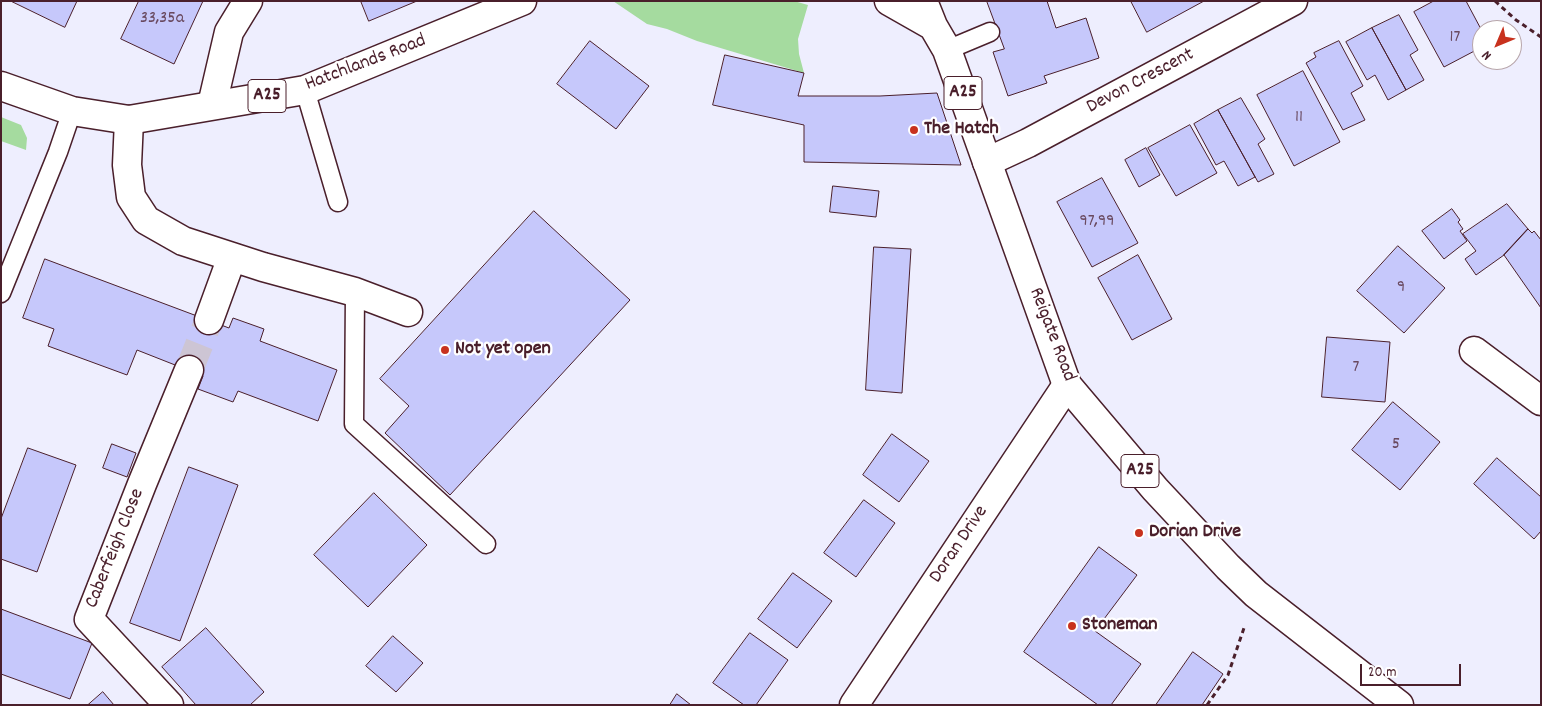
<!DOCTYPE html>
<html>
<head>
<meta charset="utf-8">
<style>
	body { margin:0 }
	#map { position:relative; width:1542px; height:706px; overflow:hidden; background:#eeeefe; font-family:Dekko,sans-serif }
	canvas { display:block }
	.frame { position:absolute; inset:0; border:2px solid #4a1f2b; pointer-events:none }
	.north { position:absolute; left:1472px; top:20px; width:50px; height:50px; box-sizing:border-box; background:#fff; border:1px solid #b7a5aa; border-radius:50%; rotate:225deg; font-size:14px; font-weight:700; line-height:20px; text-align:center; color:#4a1f2b }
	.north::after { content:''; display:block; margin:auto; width:18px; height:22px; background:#c8321e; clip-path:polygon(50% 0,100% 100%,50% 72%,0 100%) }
	.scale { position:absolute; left:1360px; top:664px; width:101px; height:22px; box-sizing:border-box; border:2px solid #4a1f2b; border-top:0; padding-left:6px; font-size:15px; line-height:18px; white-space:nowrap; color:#4a1f2b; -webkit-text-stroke:4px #fff; paint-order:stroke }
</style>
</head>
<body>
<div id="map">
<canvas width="1542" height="706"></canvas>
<div class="frame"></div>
<div class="north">N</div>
<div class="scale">20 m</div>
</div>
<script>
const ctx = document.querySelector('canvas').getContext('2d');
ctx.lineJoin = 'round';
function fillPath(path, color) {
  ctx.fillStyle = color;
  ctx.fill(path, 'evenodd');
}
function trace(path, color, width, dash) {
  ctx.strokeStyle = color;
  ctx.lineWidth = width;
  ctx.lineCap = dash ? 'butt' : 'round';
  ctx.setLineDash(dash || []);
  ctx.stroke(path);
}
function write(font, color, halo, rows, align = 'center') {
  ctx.font = font + ' Dekko,sans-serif';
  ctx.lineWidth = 4.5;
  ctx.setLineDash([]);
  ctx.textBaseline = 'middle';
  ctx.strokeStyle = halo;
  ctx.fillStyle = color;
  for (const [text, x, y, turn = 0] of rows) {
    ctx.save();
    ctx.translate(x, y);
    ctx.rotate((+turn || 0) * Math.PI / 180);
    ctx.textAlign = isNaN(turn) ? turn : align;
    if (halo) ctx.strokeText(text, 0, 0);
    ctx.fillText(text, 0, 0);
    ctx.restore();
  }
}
fillPath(new Path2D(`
	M613,1H794L808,5L798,39L799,54L804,73L697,41L667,29L647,24Z
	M1,117L21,125L27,138L26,150L1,141Z`), '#a5db9f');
const building = new Path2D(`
	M11,1H77L65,27Z
	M139,1H203L174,64L121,39Z
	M361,1H417L369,21Z
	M987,1H1047L1056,28L1086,18L1099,58L1044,76L1047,83L1008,96L993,52L1004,49Z
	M1131,1H1204L1147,32Z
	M1434,1H1466L1482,31V47L1444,67L1414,12Z
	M1399,15L1418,50L1410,55L1424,80L1406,90L1372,28Z
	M1372,28L1406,90L1388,100L1375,75L1367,80L1346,42Z
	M590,41L649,86L616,129L557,84Z
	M1339,41L1363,86L1351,93L1365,120L1343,130L1306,63L1316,57L1314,53Z
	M725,55L804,73L798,96H880L937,93L961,165L804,162V125L713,105Z
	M1303,71L1340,142L1294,166L1257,95Z
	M1241,98L1265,139L1258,144L1274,174L1258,182L1218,110Z
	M1218,110L1255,177L1238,186L1224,161L1216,165L1194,124Z
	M1190,125L1217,173L1176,196L1148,148Z
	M1146,148L1160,175L1139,187L1125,160Z
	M1102,178L1138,243L1092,267L1057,202Z
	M833,186L879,191L876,217L830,212Z
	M1507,204L1528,229L1504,255L1476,275L1465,259L1476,251L1463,234Z
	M1452,209L1460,220L1458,222L1463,229L1460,231L1467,241L1444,259L1422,231Z
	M534,211L630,300L450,495L385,433L409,406L380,379Z
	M1528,229L1532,233L1534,231L1541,240V308L1504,255Z
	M1398,246L1445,288L1404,333L1357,291Z
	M874,247L911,249L902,393L866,390Z
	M1138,255L1172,319L1132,340L1098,278Z
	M45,259L229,328L233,318L264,329L260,341L337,370L318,421L238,391L233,402L198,389L203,376L137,350L127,375L48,346L54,329L23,318Z
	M1327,337L1390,342L1385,402L1322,397Z
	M1393,402L1440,442L1400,490L1352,450Z
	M892,434L929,461L899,502L863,475Z
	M112,444L136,453L127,477L103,468Z
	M28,448L76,465L37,572L1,559V519Z
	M1497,458L1541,497V531L1534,539L1474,484Z
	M189,467L238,485L180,641L130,623Z
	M374,493L427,545L368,607L314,555Z
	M864,500L895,523L856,577L824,553Z
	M1099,547L1137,575L1095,631L1141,664L1111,705H1098L1024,652Z
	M793,573L832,601L797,648L758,619Z
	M1,609L92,643L70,699L1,674Z
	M206,628L264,692L250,705H196L162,667Z
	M750,633L788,660L756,705H744L713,683Z
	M393,636L423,663L396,692L366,666Z
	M1193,652L1223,674L1202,705H1156Z
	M103,692L114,705H88Z
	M677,694L691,705H670Z`);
fillPath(building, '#c6c8fb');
trace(building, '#4a1f2b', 1);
trace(new Path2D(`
	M189,370L209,320`), '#cdc5d4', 28, [28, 14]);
const service = new Path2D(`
	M947,50L990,32
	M305,90L338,202
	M355,292L354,424L486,544
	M1,293L58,152L72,111`);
const minor = new Path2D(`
	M212,105L229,32L248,1
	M129,120L127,165L131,197L146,220L183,241L263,267L355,292L408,312
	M987,162L1028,143L1293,1
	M209,320L232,257
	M1474,351L1541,401
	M169,705L89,619L142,484L189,370
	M854,705L1067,385`);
const primary = new Path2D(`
	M889,1L933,26
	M923,1L933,26L947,50L1067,385L1155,489L1228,567L1256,594L1399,705
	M1,86L72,111L129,120L305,90L522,1`);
trace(service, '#4a1f2b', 21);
trace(minor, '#4a1f2b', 31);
trace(primary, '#4a1f2b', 31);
trace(new Path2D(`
	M1495,1L1516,20L1541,37
	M1207,705L1228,675L1245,625`), '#4a1f2b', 3, [5, 4]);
trace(service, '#fff', 18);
trace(minor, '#fff', 28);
trace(primary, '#fff', 28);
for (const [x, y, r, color] of [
	[914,130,5,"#c8321e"],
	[445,350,5,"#c8321e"],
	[1139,533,5,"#c8321e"],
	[1072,626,5,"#c8321e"]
]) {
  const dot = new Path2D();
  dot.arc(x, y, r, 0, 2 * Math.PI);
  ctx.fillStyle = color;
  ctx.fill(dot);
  trace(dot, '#fff', 2);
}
write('18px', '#69495f', null, [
	["33,35a",162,20],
	["17",1455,39],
	["11",1299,119],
	["97,99",1097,223],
	["9",1401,289],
	["7",1356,369],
	["5",1396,446]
]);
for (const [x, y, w] of [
	[963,93,38],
	[267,96,38],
	[1140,471,38]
]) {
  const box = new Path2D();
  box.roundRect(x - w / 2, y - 16.5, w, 33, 4);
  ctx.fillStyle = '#fff';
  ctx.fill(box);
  trace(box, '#4a1f2b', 1);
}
write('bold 19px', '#4a1f2b', null, [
	["A25",963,93],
	["A25",267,96],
	["A25",1140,471]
]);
write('20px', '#4a1f2b', '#fff', [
	["Hatchlands Road",366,64,-21],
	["Devon Crescent",1141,82,-28],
	["Reigate Road",1051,335,69],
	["Doran Drive",960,545,-56],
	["Caberfeigh Close",116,549,-68]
]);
write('bold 20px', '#4a1f2b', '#fff', [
	["The Hatch",924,130],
	["Not yet open",455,350],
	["Dorian Drive",1149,533],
	["Stoneman",1082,626]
], 'left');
</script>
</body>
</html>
